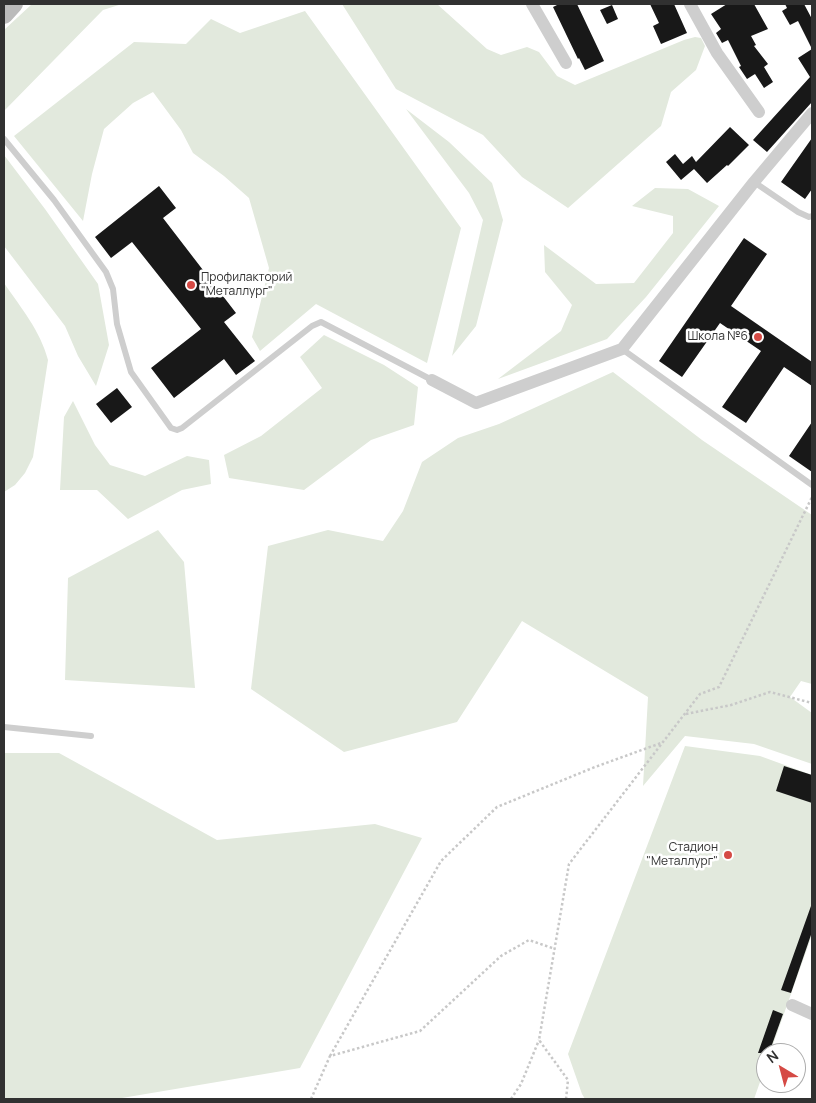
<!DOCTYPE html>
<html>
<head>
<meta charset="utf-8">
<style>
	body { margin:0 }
	#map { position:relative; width:816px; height:1103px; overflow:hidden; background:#fff; font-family:Manrope,sans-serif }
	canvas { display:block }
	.frame { position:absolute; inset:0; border:5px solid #313131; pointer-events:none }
	.north { position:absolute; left:756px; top:1043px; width:50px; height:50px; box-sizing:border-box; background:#fff; border:1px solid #adadad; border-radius:50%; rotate:323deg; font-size:14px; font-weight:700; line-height:20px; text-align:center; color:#313131 }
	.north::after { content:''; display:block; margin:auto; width:18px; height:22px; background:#d54a45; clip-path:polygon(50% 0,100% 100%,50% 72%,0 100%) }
</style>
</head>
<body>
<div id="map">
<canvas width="816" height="1103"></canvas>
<div class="frame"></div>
<div class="north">N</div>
</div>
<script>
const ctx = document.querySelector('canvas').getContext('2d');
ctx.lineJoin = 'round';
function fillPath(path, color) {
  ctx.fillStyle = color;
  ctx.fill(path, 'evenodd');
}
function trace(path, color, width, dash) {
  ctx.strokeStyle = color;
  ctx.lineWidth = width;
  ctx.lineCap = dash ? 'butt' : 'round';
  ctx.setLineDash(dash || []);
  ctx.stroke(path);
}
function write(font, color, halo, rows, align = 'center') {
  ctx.font = font + ' Manrope,sans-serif';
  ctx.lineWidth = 5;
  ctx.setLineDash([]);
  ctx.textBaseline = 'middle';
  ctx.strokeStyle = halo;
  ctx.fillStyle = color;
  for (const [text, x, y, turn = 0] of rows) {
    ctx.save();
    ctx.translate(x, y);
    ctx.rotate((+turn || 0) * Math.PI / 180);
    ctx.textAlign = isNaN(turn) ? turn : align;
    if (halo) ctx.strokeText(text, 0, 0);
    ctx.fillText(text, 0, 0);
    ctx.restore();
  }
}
fillPath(new Path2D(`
	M32,4H122L103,10L4,111V30Z
	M342,4H437L487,49L501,55L527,47L539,52L557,76L575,85L684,40L695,37L701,38L705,46L696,70L671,92L661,126L568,208L522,177L483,135L396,89Z
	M305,11L461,228L427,363L316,304L260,351L252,337L269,268L249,198L224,176L193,153L181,130L153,92L133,103L104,129L92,174L83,221L14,136L134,42L186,44L211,19L240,33Z
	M406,109L449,142L492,183L503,220L476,326L452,356L483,220L469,193Z
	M4,155L45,209L98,284L109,345L96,386L78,356L65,326L4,246Z
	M655,188L688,189L719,206L646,297L607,339L498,379L561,331L572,305L545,272L544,245L596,284L634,283L673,233V216L632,206Z
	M4,283C21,308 40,330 48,360L33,457L25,473L15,485L4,492Z
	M324,335L384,365L418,387L414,425L371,440L304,490L229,478L224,455L261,436L322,388L300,357Z
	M613,372L702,440L812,515V684L801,681L790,697L812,713V764L754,744L685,736L643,786L648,697L522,621L457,722L344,752L251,689L268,546L328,530L383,541L403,511L422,462L458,438L499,424Z
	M73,401L95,445L110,465L145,476L187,456L209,460L211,484L182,490L128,519L97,490H60L64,417Z
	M158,530L184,562L195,688L65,680L68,578Z
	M685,746L760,756L812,775V935L770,1053H766V1065L754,1099H585L582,1094L568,1054Z
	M4,753H59L217,840L375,824L422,838L300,1068L116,1099H4Z`), '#e2e9dd');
fillPath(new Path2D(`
	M559,4H577L604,61L585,70L579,58L578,59L553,7Z
	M650,4H674L687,33L661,44L653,26L659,23Z
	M727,4H754L768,29L751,36L756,45L754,46L768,64L764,67L773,82L764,88L755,74L747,79L739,67L741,66L728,40L722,43L716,33L721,29L711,14Z
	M785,4H804L812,19V102L767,152L753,140L810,77L798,58L812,49L798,21L790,25L782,11L787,8Z
	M612,5L618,19L607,24L600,10Z
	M730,127L749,145L728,166L727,165L707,183L694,169L681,180L666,162L675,154L683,164L692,156L696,162Z
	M812,138V189L805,199L781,182Z
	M159,186L176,208L163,218L236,313L224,322L255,361L236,375L224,359L174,398L151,368L201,329L132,242L111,258L95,237Z
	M744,238L767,254L731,306L812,362V386L784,367L746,423L722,407L761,351L720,323L682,377L659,361Z
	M117,388L132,407L111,423L96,404Z
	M812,422V472L789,456Z
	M784,766L812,775V803L776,791Z
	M811,906H812V932L791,993L781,990Z
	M773,1010L783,1014L769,1053H758Z`), '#181818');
trace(new Path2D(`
	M686,714L731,705L770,692L812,703
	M330,1056L441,861L497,807L595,767L661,743
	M311,1099L330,1056L420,1031L501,956L529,940L555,949
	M511,1099L521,1084L539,1040
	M566,1099L568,1080L539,1040L569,864L700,694L719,687L812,497`), '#c8c8c8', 2.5, [2.5, 2.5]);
trace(new Path2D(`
	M4,139L54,200L106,272L113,289L117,324L131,372L171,428L177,430L182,428L312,326L321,322L432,380
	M754,182L798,212L809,217L812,216
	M622,349L812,485
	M4,727L91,736`), '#cecece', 6);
trace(new Path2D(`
	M532,4L566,63
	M690,4L717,53L759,112
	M432,380L476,403L622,349L754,182L812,113
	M792,1005L812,1014`), '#cecece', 12);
trace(new Path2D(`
	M4,15L14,4`), '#bbb', 18);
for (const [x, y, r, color] of [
	[191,285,5,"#d54a45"],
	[758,337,5,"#d54a45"],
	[728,855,5,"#d54a45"]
]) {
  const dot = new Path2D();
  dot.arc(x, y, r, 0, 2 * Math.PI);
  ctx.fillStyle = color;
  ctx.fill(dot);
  trace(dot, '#fff', 2);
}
write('12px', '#313131', '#fff', [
	["Профилакторий",201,278,"left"],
	["\"Металлург\"",201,292,"left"],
	["Школа №6",748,337],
	["Стадион",718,848],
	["\"Металлург\"",718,862]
], 'right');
</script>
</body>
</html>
